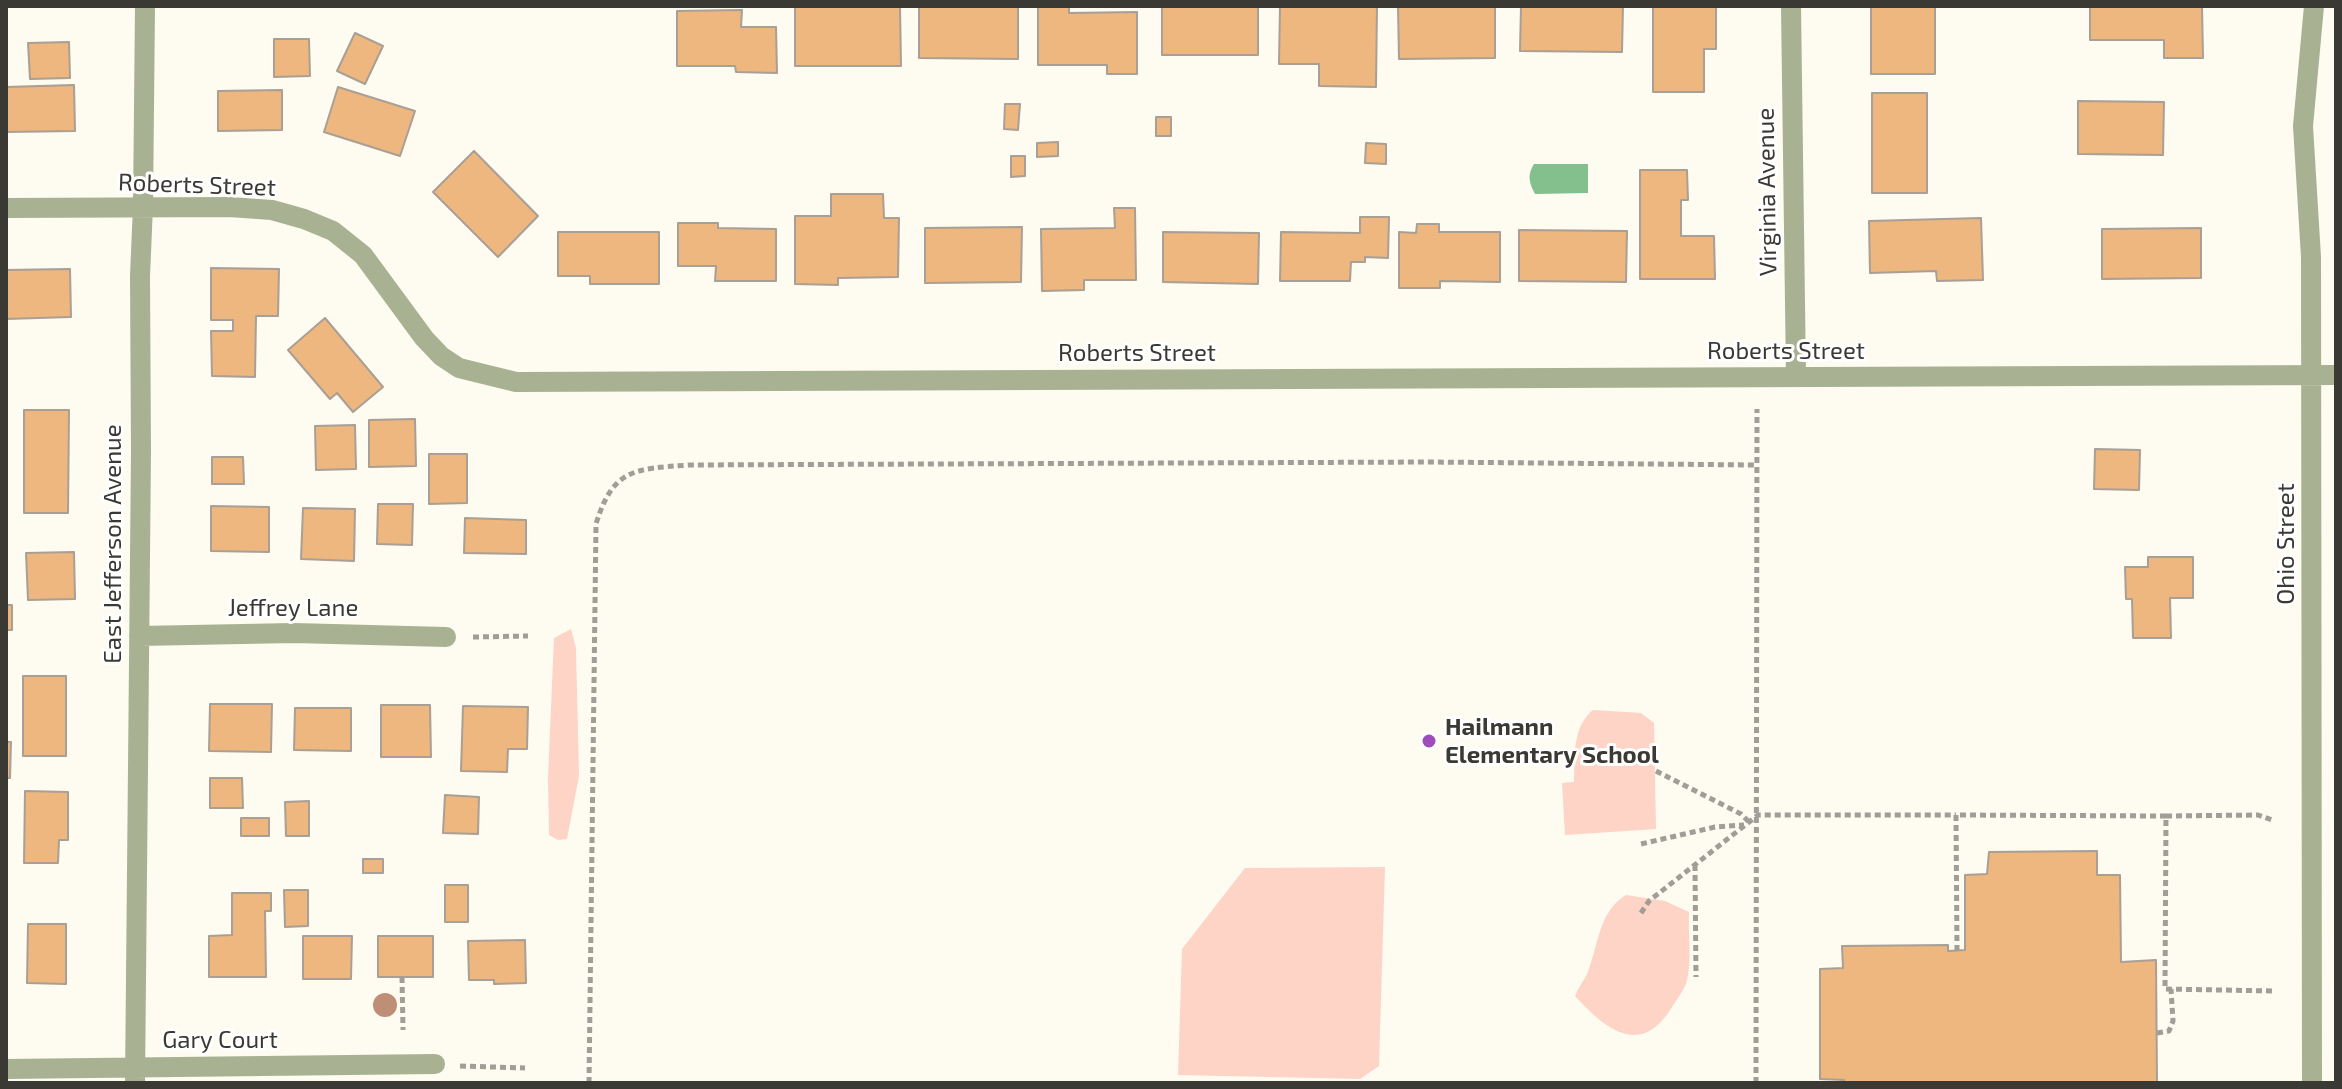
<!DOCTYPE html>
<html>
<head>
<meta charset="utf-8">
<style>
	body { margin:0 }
	#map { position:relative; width:2342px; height:1089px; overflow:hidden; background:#fefbf0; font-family:"Exo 2",sans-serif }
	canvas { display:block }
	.frame { position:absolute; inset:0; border:8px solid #3b3934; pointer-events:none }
</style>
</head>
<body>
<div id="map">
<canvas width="2342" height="1089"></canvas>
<div class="frame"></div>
</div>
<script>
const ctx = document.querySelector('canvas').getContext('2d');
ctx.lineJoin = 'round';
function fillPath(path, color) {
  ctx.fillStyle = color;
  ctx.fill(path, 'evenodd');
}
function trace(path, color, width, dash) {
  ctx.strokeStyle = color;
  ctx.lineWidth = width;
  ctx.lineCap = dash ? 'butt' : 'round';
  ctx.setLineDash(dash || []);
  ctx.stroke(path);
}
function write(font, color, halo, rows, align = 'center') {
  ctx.font = font + ' "Exo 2",sans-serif';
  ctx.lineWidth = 6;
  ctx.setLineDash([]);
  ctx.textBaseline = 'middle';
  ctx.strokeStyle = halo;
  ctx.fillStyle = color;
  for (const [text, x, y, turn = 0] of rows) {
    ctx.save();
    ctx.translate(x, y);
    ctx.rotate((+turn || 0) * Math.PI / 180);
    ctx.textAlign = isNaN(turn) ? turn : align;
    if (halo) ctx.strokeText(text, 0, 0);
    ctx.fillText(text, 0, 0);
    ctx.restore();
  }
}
fillPath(new Path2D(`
	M571,629L576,648L579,776L567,839L558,840L549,835L548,777L554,638Z
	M1593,710L1641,713L1654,723L1656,829L1565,835L1562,783L1574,782C1575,756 1572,727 1593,710Z
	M1385,867L1379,1066L1360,1079L1178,1075L1182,949L1245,868Z
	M1626,895L1665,901L1689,912C1688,933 1692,960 1687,980C1685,989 1677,999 1672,1007C1641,1058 1606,1030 1575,996C1578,988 1583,982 1587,974C1599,945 1598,912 1626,895Z`), '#fdd4c6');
fillPath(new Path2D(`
	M1534,164H1588V193L1535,194C1529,183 1527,175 1534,164Z`), '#83c08d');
const building = new Path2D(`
	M795,6H900L901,66H795Z
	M919,6H1018V59L919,58Z
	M1038,6H1069V13L1137,12V74H1107V65H1038Z
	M1162,6H1258V55H1162Z
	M1280,6H1377L1376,87L1319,86V64H1279Z
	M1398,6H1495V58L1399,59Z
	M1521,6H1623L1622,52L1520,51Z
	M1653,6H1716V49H1704V92H1653Z
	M1871,6H1935V74H1871Z
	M2090,6H2202L2203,58H2164V40H2090Z
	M742,10L741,27H776L777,73L736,72L735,66H677V11Z
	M355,33L383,46L365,84L337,71Z
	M274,39H309L310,76L274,77Z
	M69,42L70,78L30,79L28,43Z
	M74,85L75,131L6,132V87Z
	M338,87L415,111L400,156L324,132Z
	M282,90V130L218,131V91Z
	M1872,93H1927V193H1872Z
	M2078,101L2164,102L2163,155L2078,154Z
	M1005,104H1020L1018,130L1004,129Z
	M1156,117H1171V136H1156Z
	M1058,142V156L1037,157V143Z
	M1366,143L1386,144V164L1365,163Z
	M474,151L538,216L498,257L433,192Z
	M1011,156H1025V176L1011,177Z
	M1640,170H1687L1688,200H1681V236H1714L1715,279H1640Z
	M831,194H883L884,218H899L898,277L838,278V285L795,284V216H831Z
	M1114,208H1135L1136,280H1084V290L1042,291L1041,229L1115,228Z
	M1360,217H1389L1388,258L1365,257V262H1351L1350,281H1280L1281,232L1360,233Z
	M1981,218L1983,280L1937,281L1936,271L1870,273L1869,221Z
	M678,223H718V228L776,229V281H715L716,266H678Z
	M1417,224H1439V232H1500V282L1440,281V288H1399V232L1416,233Z
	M1022,227L1021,282L925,283V228Z
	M2201,228V278L2102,279V229Z
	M1519,230L1627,231L1626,282L1519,281Z
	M558,232H659V284H590V276H558Z
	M1163,232L1259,233L1258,284L1163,282Z
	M211,268L279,269L278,316H256L255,377L212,376L211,331H233V320H211Z
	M70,269L71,317L6,319V270Z
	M325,318L383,387L353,412L337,393L330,399L288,350Z
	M24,410H69L68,513H24Z
	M415,419L416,466L369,467V420Z
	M355,425L356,469L316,470L315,426Z
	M2095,449L2140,450L2139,490L2094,489Z
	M429,454H467V503L429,504Z
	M212,457H243L244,484H212Z
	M378,504H413L412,545L377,544Z
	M211,506L269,507V552L211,551Z
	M303,508L355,509L354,561L301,559Z
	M465,518L526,520V554L464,553Z
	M74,552L75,599L28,600L26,553Z
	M2148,557H2193V598H2170L2171,638H2133L2132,599H2126L2125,567H2148Z
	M6,605H12V630H6Z
	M23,676H66V756H23Z
	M210,704H272L271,752L209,751Z
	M381,705H430L431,757H381Z
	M463,706L528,707L527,749H508L507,772L461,771Z
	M295,708H351V751L294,750Z
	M6,742H11L10,778H6Z
	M210,778H242L243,808H210Z
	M25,791L68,792V840H59L58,863H24Z
	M445,795L479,797L478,834L443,833Z
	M309,801V836H286L285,802Z
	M241,818H269V836H241Z
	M2097,851V875H2120L2121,962L2156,960L2157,1083H1844V1080L1820,1079V969L1843,968L1842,946L1948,945V951L1965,950V875L1987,874L1989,852Z
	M363,859H383V873H363Z
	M445,885H468V922H445Z
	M284,890H308V926L285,927Z
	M232,893H271V911H265L266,977H209V936L232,935Z
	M28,924H66V984L27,983Z
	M303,936H352L351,979H303Z
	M378,936H433V977H378Z
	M525,940L526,983L494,984V980H469L468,941Z`);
fillPath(building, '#eeb77f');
trace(building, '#a99f94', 2);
trace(new Path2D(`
	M473,637L528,636
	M1656,771L1741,814L1749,822
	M2166,816L2258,815L2275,821
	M1641,844L1715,827L1744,825
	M1695,865L1696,977
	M1641,913L1649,901L1758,815H1956
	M1957,951L1956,815L2166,816L2165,989L2275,991
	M402,977L403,1030
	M2157,1033L2169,1031L2173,1021L2171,989
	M460,1066L525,1068
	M589,1083L596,524C613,468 635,469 689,465L1430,462L1757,465
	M1756,1083L1757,409`), '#a09e96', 5, [6, 4]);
trace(new Path2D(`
	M1791,6L1796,377
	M6,208L229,207L272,210L304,219L333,231L363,255L424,338L441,356L459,368L516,382L2336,375
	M139,636L294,633L446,637
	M6,1069L435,1064
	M135,1083L141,451L140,276L143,206L145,6
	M2312,1083L2311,257L2303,126L2314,6`), '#a8b293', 20);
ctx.fillStyle = '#bf8e77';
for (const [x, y] of [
	[385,1005]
]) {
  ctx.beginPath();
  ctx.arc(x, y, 12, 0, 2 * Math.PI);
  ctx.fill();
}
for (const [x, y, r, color] of [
	[1429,741,8,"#9e4cbb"]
]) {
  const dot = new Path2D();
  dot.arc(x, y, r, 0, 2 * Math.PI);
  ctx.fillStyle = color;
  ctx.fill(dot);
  trace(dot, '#fff', 3);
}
write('24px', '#3b3934', '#fff', [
	["Roberts Street",197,185,2],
	["Virginia Avenue",1767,192,-91],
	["Roberts Street",1786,351],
	["Roberts Street",1137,353],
	["East Jefferson Avenue",113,544,-90],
	["Ohio Street",2286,544,-90],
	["Jeffrey Lane",293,608],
	["Gary Court",220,1040]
]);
write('bold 24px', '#3b3934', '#fff', [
	["Hailmann",1445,727],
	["Elementary School",1445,755]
], 'left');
</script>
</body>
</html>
